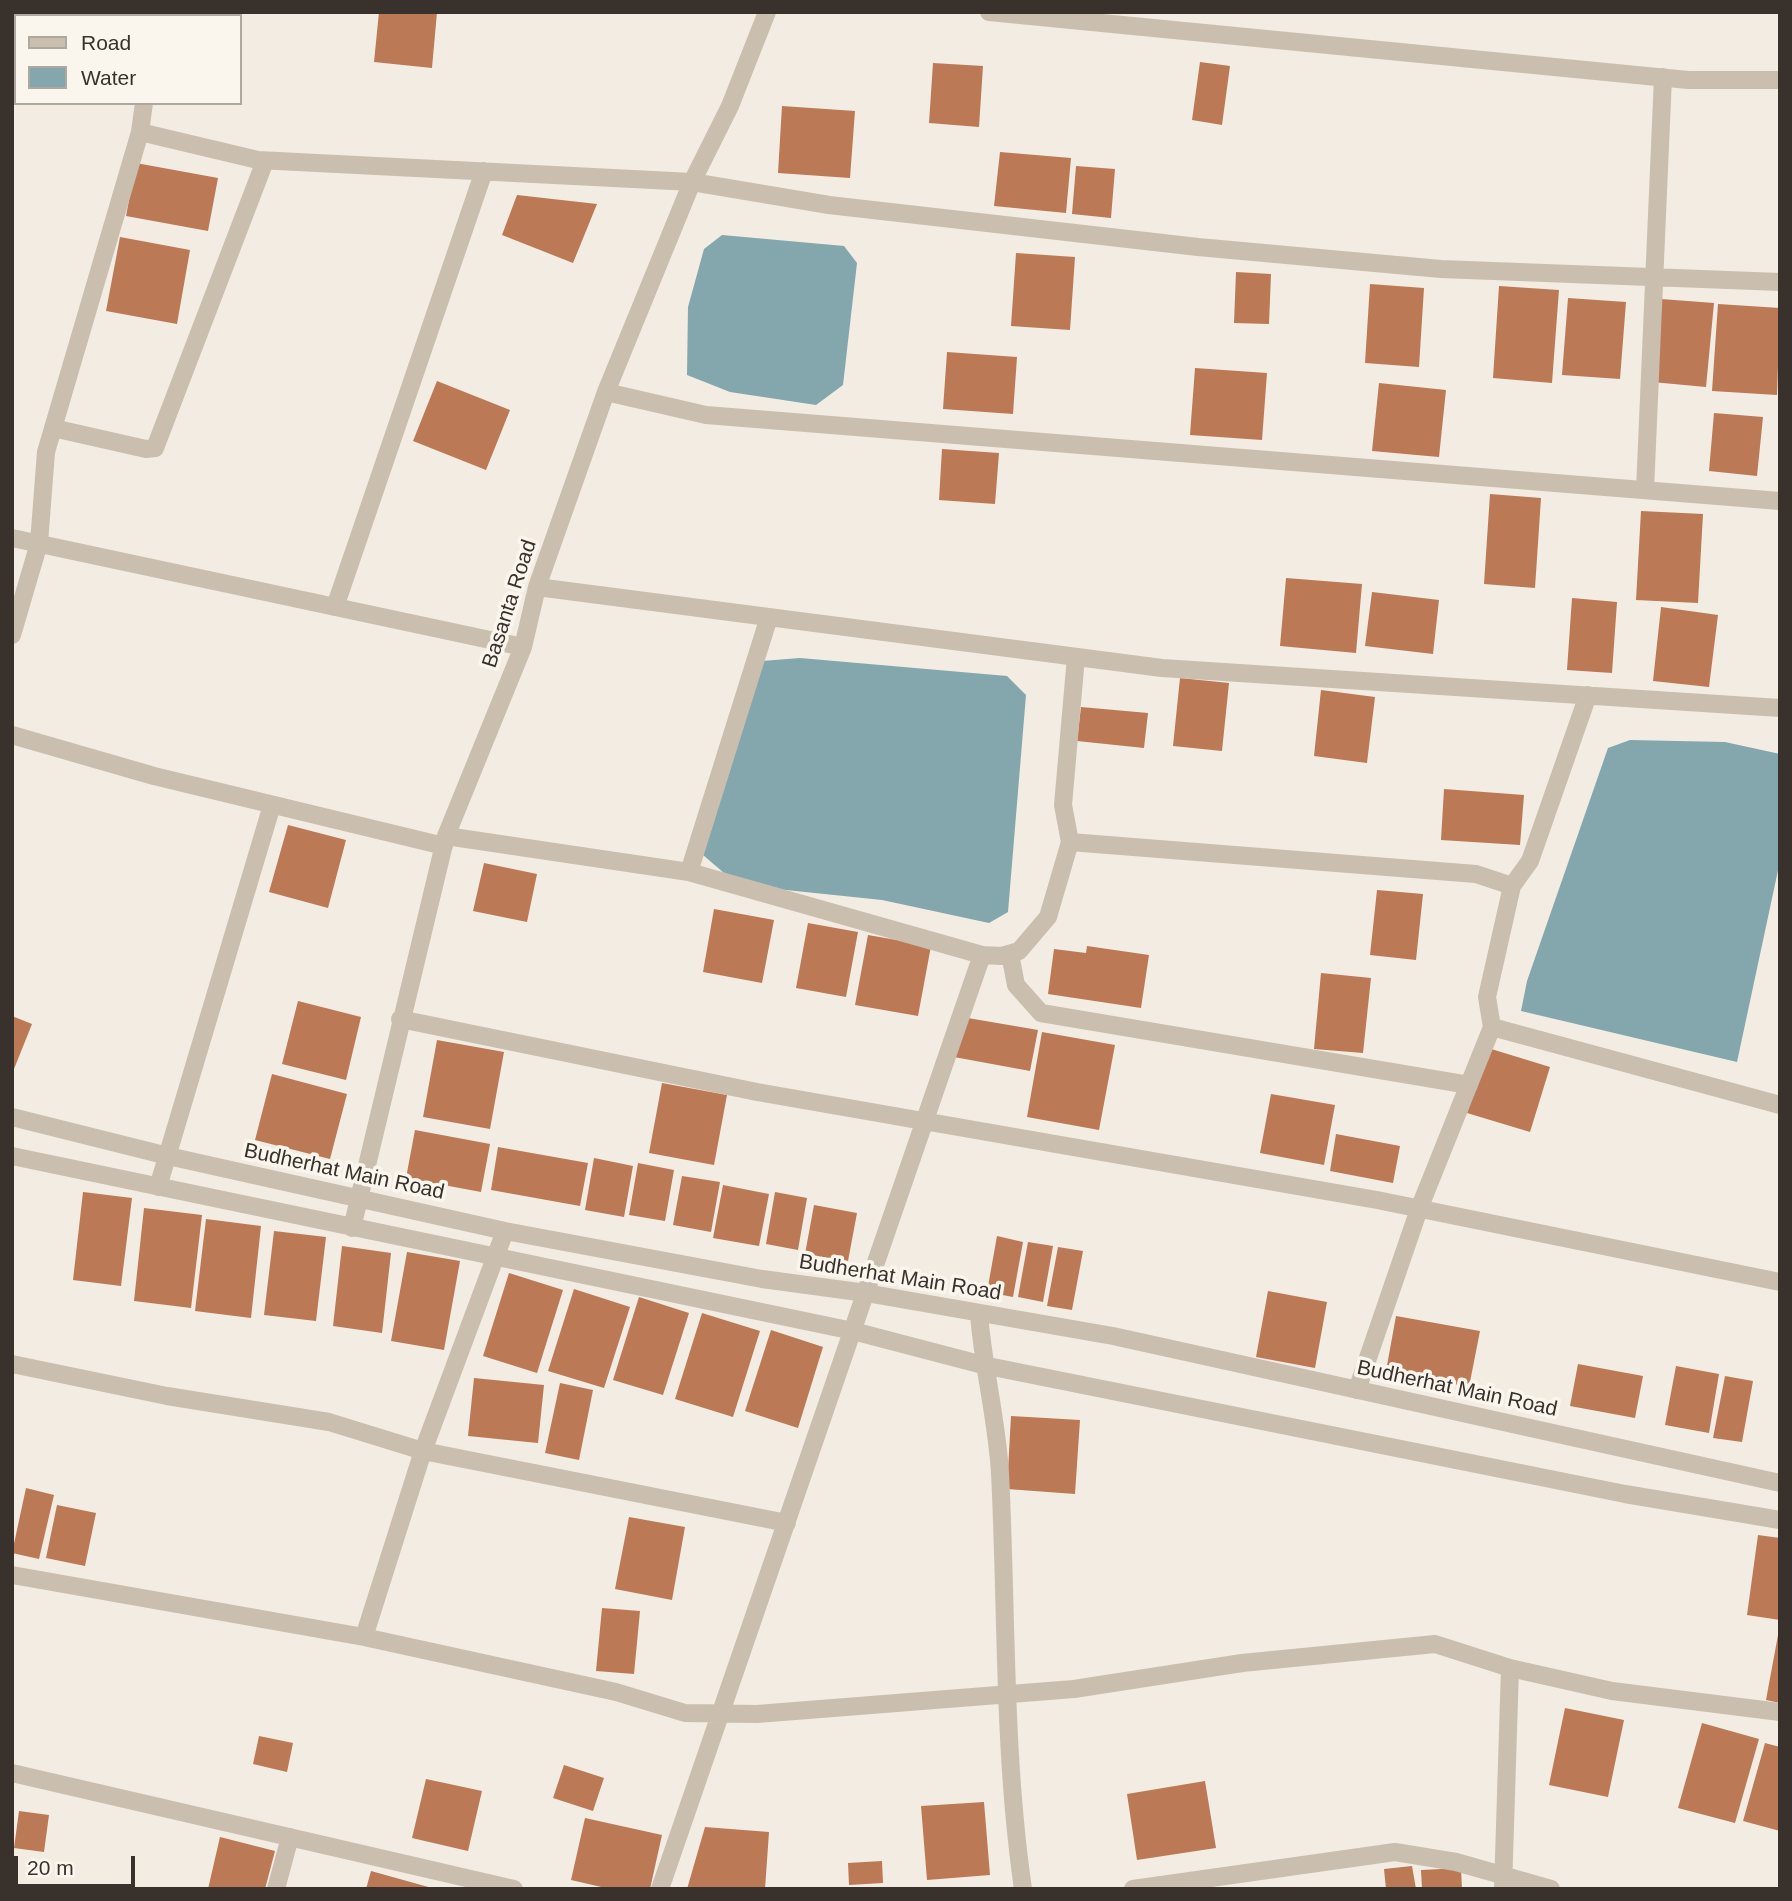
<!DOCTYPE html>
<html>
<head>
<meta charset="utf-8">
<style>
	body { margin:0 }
	#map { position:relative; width:1792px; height:1901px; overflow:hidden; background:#f2ece2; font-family:Helvetica,sans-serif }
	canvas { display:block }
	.frame { position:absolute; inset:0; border:14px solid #39322c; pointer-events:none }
	.legend { position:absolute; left:14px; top:14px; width:228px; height:91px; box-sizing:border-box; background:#faf6ee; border:2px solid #ada8a0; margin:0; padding:9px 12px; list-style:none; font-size:21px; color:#39322c }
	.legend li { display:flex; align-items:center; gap:14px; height:35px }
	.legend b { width:35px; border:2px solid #ada8a0 }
	.scale { position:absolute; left:14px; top:1856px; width:121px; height:32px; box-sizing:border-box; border:4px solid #39322c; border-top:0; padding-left:9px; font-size:21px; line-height:24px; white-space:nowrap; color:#39322c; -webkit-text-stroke:5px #faf6ee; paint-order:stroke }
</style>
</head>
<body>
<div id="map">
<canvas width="1792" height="1901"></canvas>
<div class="frame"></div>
<ul class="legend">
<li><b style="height:9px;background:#cabeae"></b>Road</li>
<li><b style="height:19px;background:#83a7ad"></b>Water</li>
</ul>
<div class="scale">20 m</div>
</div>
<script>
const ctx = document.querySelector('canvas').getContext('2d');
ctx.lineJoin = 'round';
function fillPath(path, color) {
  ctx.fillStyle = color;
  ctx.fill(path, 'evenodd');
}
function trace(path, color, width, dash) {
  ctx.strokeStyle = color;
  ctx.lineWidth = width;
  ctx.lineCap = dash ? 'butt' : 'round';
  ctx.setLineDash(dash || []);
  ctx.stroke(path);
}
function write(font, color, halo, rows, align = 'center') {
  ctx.font = font + ' Helvetica,sans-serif';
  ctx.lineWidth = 7;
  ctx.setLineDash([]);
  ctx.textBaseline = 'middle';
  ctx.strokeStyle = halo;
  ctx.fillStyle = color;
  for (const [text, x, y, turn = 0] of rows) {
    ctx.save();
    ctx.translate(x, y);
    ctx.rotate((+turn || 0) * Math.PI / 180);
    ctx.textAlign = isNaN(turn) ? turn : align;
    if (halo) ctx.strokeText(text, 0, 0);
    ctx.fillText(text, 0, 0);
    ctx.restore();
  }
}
fillPath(new Path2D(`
	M722,235L844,246L857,263L843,385L816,405L730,392L687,375L688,307L704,249Z
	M800,658L1007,676L1026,695L1008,912L989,923L882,900L738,885L703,855L762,661Z
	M1630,740L1725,742L1780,754V861L1737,1062L1521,1011L1527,981L1608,748Z`), '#83a7ad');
fillPath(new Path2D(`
	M379,12H437L432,68L374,62Z
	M1200,62L1230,66L1222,125L1192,120Z
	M933,63L983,66L979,127L929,123Z
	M782,106L855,111L850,178L778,173Z
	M1000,152L1071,158L1066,213L994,206Z
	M136,163L218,178L208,231L126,216Z
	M1076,166L1115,169L1111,218L1072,214Z
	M517,195L597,204L573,263L502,235Z
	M120,237L190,250L177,324L106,311Z
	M1016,253L1075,257L1070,330L1011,326Z
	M1236,272L1271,274L1269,324L1234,323Z
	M1370,284L1424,288L1419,367L1365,363Z
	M1499,286L1559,290L1552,383L1493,378Z
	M1568,298L1626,302L1620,379L1562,375Z
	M1661,299L1714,303L1706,387L1652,382Z
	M1718,304L1780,308L1777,395L1712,391Z
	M947,352L1017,357L1013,414L943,409Z
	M1195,368L1267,373L1262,440L1190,435Z
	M437,381L510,410L486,470L413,441Z
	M1379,383L1446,390L1439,457L1372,451Z
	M1714,413L1763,417L1757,476L1709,471Z
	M942,449L999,453L995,504L939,500Z
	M1490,494L1541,498L1535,588L1484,584Z
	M1641,511L1703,514L1698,603L1636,600Z
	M1286,578L1362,584L1356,653L1280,646Z
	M1372,592L1439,600L1433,654L1365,646Z
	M1572,598L1617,602L1612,673L1567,670Z
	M1661,607L1718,615L1709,687L1653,681Z
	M1180,678L1229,683L1222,751L1173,746Z
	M1321,690L1375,697L1367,763L1314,756Z
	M1081,707L1148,713L1144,748L1077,741Z
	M1444,789L1524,795L1520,845L1441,840Z
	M288,825L346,840L328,908L269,892Z
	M484,863L537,874L527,922L473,911Z
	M1377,890L1423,894L1416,960L1370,955Z
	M714,909L774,920L762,983L703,972Z
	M808,923L858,932L846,997L796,988Z
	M868,935L931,946L918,1016L855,1005Z
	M1087,946L1149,955L1141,1008L1048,994L1054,949L1086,953Z
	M1321,973L1371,978L1363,1053L1314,1049Z
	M298,1001L361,1017L346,1080L282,1064Z
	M12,1016L32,1024L12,1074Z
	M962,1017L1038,1030L1030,1071L954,1057Z
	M1042,1032L1115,1045L1099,1130L1027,1117Z
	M437,1040L504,1052L490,1129L423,1117Z
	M1488,1048L1550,1067L1530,1132L1467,1113Z
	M272,1074L347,1094L330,1159L255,1140Z
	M662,1083L727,1095L714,1165L649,1153Z
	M1271,1094L1335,1105L1324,1165L1260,1153Z
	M415,1130L490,1144L481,1192L406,1178Z
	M1336,1134L1400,1146L1393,1183L1330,1171Z
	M498,1147L588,1163L580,1206L491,1190Z
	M594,1158L633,1166L624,1217L585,1210Z
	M638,1163L674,1170L665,1221L629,1215Z
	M682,1176L720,1182L711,1232L673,1225Z
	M723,1185L769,1194L759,1246L713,1238Z
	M83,1192L132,1198L121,1286L73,1280Z
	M775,1192L807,1198L798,1250L766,1244Z
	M814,1205L857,1213L848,1261L805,1254Z
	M144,1208L202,1215L191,1308L134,1301Z
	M206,1219L261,1226L251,1318L195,1311Z
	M274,1231L326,1237L316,1321L264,1315Z
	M997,1236L1023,1242L1013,1297L987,1292Z
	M1028,1242L1053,1246L1043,1302L1018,1297Z
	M342,1246L391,1253L382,1333L333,1326Z
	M1058,1247L1083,1251L1072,1310L1047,1306Z
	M407,1252L460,1261L444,1350L391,1341Z
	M509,1273L563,1290L537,1373L483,1356Z
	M574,1289L630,1307L604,1388L548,1371Z
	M1268,1291L1327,1302L1315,1368L1256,1357Z
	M639,1297L689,1313L663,1395L613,1380Z
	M702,1313L760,1331L733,1417L675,1399Z
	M1396,1316L1480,1331L1469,1387L1386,1371Z
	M771,1330L823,1347L798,1428L745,1411Z
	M1578,1364L1643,1376L1635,1418L1570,1406Z
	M1676,1366L1719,1374L1709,1433L1665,1425Z
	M1725,1376L1753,1381L1742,1442L1713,1438Z
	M474,1378L544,1385L538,1443L468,1436Z
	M560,1383L593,1390L579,1460L545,1453Z
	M1011,1416L1080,1420L1075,1494L1007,1489Z
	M26,1488L54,1495L39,1559L12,1553Z
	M57,1505L96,1513L85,1566L46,1558Z
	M629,1517L685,1527L672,1600L615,1589Z
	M1758,1535L1780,1538V1620L1747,1615Z
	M602,1608L640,1611L634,1674L596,1671Z
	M1778,1635H1780V1703L1766,1700Z
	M1565,1708L1624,1720L1608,1797L1549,1785Z
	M1702,1723L1759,1739L1735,1823L1678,1808Z
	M259,1736L293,1743L287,1772L253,1764Z
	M1765,1743L1780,1747V1831L1743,1821Z
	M564,1765L604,1778L593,1811L553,1798Z
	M426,1779L482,1791L468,1851L412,1838Z
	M1205,1781L1216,1848L1137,1860L1127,1794Z
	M984,1802L990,1875L927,1880L921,1806Z
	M19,1811L49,1815L44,1852L14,1848Z
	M585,1818L662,1835L650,1889H610L571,1880Z
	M705,1827L769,1832L765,1889H687Z
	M220,1837L275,1851L265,1889H208Z
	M882,1861L883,1883L849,1885L848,1863Z
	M1412,1866L1416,1889H1386L1384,1869Z
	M1461,1868L1462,1889H1422L1421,1870Z
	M371,1871L432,1888L431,1889H366Z`), '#bc7956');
trace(new Path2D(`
	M989,12L1688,80H1780
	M154,16L155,12
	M140,132L258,160L692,182L829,205L1198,247L1441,269L1780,282
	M606,392L706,415L1780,501
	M53,428L146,449L155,448L265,161
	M1645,490L1663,77
	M12,538L523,647
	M537,587L1162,668L1780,708
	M335,607L484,171
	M12,635L39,543L46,452L140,132L144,103
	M12,735L154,776L444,846
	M446,836L689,872L982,955L1002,956L1019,951L1048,917L1070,842L1063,805L1076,657
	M1070,842L1476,874L1512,886
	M689,872L769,617
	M1010,954L1016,985L1041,1013L1469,1085
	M400,1019L757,1092L1377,1200L1780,1282
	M1492,1027L1780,1105
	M12,1117L168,1156L505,1231L762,1279L866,1293L1113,1336L1780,1483
	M12,1156L853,1331L983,1365L1625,1494L1780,1520
	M158,1187L272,805
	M352,1228L446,836L523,647L537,587L606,392L692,182L730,106L767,12
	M979,1314C983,1367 997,1420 1000,1473C1007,1611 1003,1751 1023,1889
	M12,1364L167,1396L329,1422L423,1451L787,1523
	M1357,1390L1419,1209L1492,1027L1487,997L1512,886L1530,861L1588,695
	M12,1575L364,1637L616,1692L685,1713L757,1714L1074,1689L1242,1663L1435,1644L1510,1668L1612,1691L1780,1712
	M364,1637L423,1451L505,1231
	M12,1773L514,1889
	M276,1889L290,1837
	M660,1889C769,1578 874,1266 982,955
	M1133,1889L1395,1852L1456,1862L1551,1889
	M1503,1889L1510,1668`), '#cabeae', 18);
write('21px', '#39322c', '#faf6ee', [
	["Basanta Road",510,604,-72],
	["Budherhat Main Road",344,1172,12],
	["Budherhat Main Road",900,1278,9],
	["Budherhat Main Road",1457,1389,12]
]);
</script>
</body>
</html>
